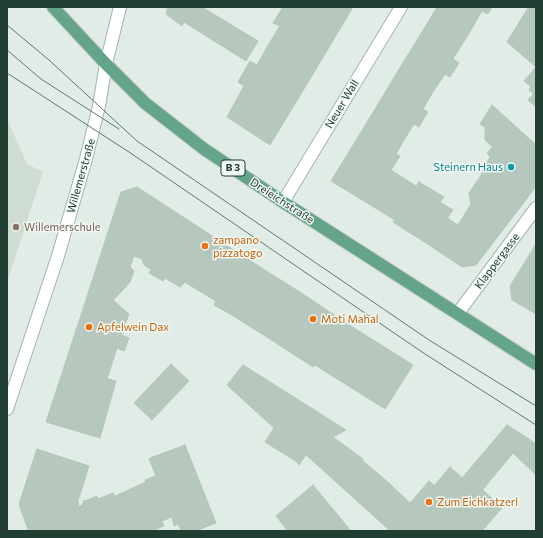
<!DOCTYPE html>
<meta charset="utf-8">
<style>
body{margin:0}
#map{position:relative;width:543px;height:538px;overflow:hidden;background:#e1ece6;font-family:Commissioner,sans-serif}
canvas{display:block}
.frame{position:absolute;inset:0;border:8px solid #203e32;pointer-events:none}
</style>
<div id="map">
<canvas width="543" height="538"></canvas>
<div class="frame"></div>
</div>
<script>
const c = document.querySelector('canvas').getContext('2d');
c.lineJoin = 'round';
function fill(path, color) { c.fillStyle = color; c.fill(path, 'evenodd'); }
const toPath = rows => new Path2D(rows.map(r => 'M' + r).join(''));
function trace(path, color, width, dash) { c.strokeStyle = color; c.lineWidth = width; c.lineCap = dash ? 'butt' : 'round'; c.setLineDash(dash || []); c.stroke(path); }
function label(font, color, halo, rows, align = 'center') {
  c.font = font + ' Commissioner,sans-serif'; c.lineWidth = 3; c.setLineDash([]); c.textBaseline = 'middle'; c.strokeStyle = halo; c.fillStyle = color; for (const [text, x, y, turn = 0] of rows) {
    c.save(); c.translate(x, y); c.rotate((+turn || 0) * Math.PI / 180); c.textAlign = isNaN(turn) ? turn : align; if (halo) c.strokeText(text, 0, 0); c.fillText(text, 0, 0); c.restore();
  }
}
fill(toPath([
 [7,119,27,164,43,172,7,282]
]), '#cfdcd4');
const building = toPath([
 [168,7,192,7,182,26,166,14,168,7],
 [192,7,202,7,258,41,246,61,184,22,192,7],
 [283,7,342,7,350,12,313,74,267,47,280,26,273,23,283,7],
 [342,7,353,7,350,12,342,7],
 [437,7,492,7,488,14,482,11,468,35,433,14,437,7],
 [529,7,536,7,536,15,528,8,529,7],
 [528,8,536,15,536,91,534,94,529,90,531,87,524,81,536,67,507,42,528,8],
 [433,14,468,35,453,59,459,63,450,77,445,74,433,92,398,71,433,14],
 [267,47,313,74,270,145,227,117,244,86,238,82,250,61,257,65,267,47],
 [398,71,433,92,423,109,428,112,419,127,414,124,404,140,369,119,398,71],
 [536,91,536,107,528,100,536,91],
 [492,105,513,124,493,147,485,140,485,127,480,124,492,105],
 [369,119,404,140,396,154,400,156,391,170,416,186,395,220,331,181,369,119],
 [513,124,536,145,536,186,522,205,480,177,490,157,487,153,513,124],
 [480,177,522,205,476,265,462,267,429,245,447,218,458,225,471,204,469,193,480,177],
 [419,182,444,197,440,202,453,210,429,245,393,222,419,182],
 [137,187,177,213,160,240,168,244,152,270,144,265,142,259,134,256,130,267,134,271,130,282,123,290,97,266,121,192,137,187],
 [177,213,220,241,191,286,185,282,180,287,165,278,163,281,149,273,168,244,160,240,177,213],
 [220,241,260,267,232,315,214,305,216,301,191,286,220,241],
 [536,244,536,314,512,300,510,286,536,244],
 [97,266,123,290,113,300,129,314,121,335,129,338,124,351,117,348,107,379,64,367,97,266],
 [260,267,303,294,273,341,232,315,260,267],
 [303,294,343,321,313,367,273,341,303,294],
 [343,321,413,365,385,409,315,365,343,321],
 [171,364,189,381,152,420,134,403,171,364],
 [243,365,294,397,274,428,227,385,243,365],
 [64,367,116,381,100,438,46,422,64,367],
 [294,397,346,430,304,453,306,455,299,465,297,462,265,442,294,397],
 [507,425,526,437,462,515,457,512,460,508,461,509,477,491,462,478,507,425],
 [333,437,363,459,336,482,304,453,333,437],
 [526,437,536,444,536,475,513,453,526,437],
 [185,445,216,523,195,531,181,531,178,524,174,526,172,517,162,521,164,526,151,531,88,531,79,507,82,505,84,500,85,501,97,496,98,499,113,493,115,496,146,482,145,480,156,476,149,459,150,458,185,445],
 [37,449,89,466,78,501,79,507,27,527,19,504,37,449],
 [362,460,390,484,366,509,336,482,362,460],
 [450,467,477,491,461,509,434,486,450,467],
 [429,481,460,508,441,531,390,531,388,529,429,481],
 [390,484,410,503,388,529,366,509,390,484],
 [313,485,351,531,288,531,276,516,313,485],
 [483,490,502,508,482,531,441,531,457,512,462,515,483,490],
 [79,507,88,531,29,531,27,527,79,507]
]);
fill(building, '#b6c7be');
trace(building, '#b3c6bc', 1);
const minor = toPath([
 [283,202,401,7],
 [458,313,536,208],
 [7,409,58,256,86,159,99,106,106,64,120,7]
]);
const major = toPath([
 [53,7,106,64,145,103,204,149,283,202,536,364]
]);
trace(minor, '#a3b4ac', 14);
trace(major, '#c1c9c6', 14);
trace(minor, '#fff', 12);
trace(major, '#63a48b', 12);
trace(toPath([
 [7,25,49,60,137,141,429,340,536,406],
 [7,50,41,79,119,129],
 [7,73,129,152,422,352,536,425]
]), '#5b796d', 1);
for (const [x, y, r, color] of [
 [511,167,4,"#0f9aa8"],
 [16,227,4,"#8d6e63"],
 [205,246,4,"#e8710a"],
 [313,319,4,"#e8710a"],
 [89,327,4,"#e8710a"],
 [429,502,4,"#e8710a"]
]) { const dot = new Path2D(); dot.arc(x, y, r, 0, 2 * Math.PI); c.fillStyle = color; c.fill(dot); trace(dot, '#f1f8f4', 1.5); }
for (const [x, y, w] of [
 [233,168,24]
]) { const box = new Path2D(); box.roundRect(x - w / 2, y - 8, w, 16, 3); c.fillStyle = '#f1f8f4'; c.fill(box); trace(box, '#203e32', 1); }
label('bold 10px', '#203e32', null, [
 ["B 3",233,168]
]);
label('11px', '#203e32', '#f1f8f4', [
 ["Neuer Wall",342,104,-59],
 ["Willemerstraße",81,176,-74],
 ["Dreieichstraße",282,201,33],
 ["Klappergasse",497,261,-53]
]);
label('11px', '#0d838f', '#f1f8f4', [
 ["Steinern Haus",503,167]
], 'right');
label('11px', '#785e54', '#f1f8f4', [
 ["Willemerschule",24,227]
], 'left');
label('11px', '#c56008', '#f1f8f4', [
 ["zampano",213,240],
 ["pizzatogo",213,253],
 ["Moti Mahal",321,319],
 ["Apfelwein Dax",97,327],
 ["Zum Eichkatzerl",437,502]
], 'left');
</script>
